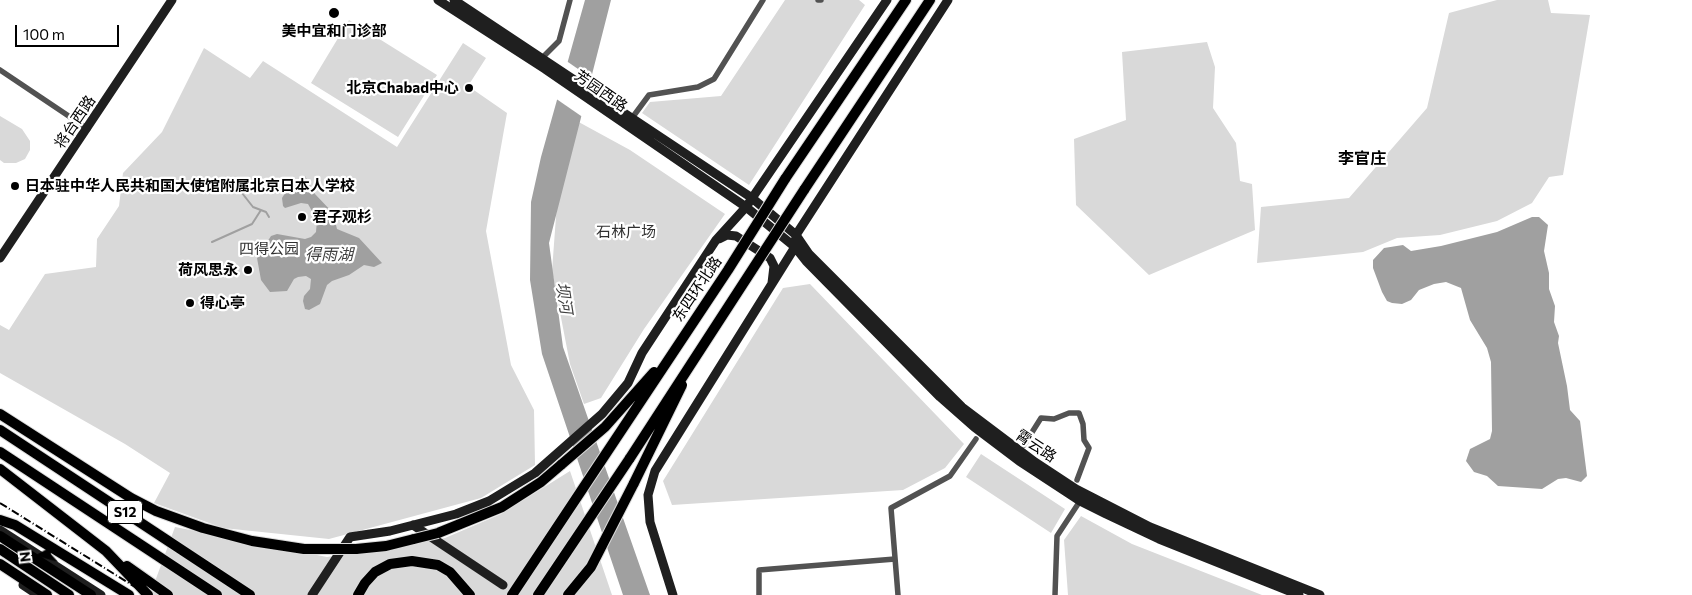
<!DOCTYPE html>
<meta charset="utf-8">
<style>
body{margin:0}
#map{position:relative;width:1692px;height:595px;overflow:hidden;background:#fff;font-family:Commissioner,sans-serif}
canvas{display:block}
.north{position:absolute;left:15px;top:530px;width:50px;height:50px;-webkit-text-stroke:4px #fff;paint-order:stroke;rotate:263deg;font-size:14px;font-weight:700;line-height:20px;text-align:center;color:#000}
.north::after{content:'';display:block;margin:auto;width:18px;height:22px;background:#000;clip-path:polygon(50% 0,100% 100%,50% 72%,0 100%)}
.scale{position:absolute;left:15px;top:25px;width:104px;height:22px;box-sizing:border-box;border:2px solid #000;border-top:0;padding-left:6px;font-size:15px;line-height:18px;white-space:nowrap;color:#000;-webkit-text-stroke:4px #fff;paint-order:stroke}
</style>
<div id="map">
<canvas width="1692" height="595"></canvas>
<div class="north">N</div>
<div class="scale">100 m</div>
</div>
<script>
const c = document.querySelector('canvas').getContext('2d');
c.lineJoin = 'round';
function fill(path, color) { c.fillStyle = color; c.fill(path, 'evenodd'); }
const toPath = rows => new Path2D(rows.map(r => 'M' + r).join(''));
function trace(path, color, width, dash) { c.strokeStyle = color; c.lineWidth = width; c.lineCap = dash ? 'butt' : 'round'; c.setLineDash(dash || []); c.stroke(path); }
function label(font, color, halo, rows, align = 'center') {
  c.font = font + ' Commissioner,"Noto Sans SC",sans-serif'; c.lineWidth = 4.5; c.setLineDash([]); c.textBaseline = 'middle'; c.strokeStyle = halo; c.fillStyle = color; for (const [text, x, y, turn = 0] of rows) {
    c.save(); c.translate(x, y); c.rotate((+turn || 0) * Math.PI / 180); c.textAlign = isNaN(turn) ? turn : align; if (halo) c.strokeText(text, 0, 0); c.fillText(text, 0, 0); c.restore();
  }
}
fill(toPath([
 [785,0,859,0,865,5,749,185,642,113,650,102,721,96],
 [1497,0,1548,0,1551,13,1590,15,1563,175,1549,177,1532,203,1497,221,1440,235,1397,238,1363,252,1257,263,1261,207,1349,198,1427,108,1449,13],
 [349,20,437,75,398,137,311,83],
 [1207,42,1215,67,1213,108,1236,143,1240,181,1252,184,1255,230,1149,275,1076,205,1074,139,1126,120,1122,52],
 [463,43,486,58,468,86,507,113,486,231,511,365,534,410,535,465,481,498,329,539,223,528,154,503,170,473,125,444,0,373,0,325,9,330,45,274,96,267,97,239,119,206,123,173,162,132,204,48,250,78,263,61,397,147],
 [0,116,22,129,30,141,30,150,25,159,16,163,4,163,0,160],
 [575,120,630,150,725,214,644,329,601,398,584,404,570,364,552,271,557,203],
 [810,284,964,444,945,468,903,490,672,505,663,481,783,288],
 [981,454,1065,509,1051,533,966,477],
 [570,471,612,595,150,595,175,527,327,557,445,538,501,514],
 [1081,516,1132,544,1262,595,1068,595,1064,540]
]), '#d9d9d9');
fill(toPath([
 [585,0,611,0,549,243,563,347,650,595,623,595,542,354,530,280,531,202,541,157],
 [305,176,315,194,333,213,337,229,359,238,382,263,374,267,364,265,349,275,332,281,327,285,320,304,309,310,305,309,303,301,304,296,310,289,311,279,306,276,298,277,294,279,287,291,270,292,261,280,257,258,271,236,277,234,305,239,311,237,316,232,317,220,308,204,301,203,285,208,283,206,282,198,292,182],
 [1532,217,1539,217,1548,225,1544,251,1549,273,1549,289,1555,306,1554,322,1559,336,1558,343,1567,386,1570,410,1580,421,1587,476,1581,482,1566,478,1558,479,1542,489,1498,486,1487,476,1474,472,1466,461,1470,449,1490,439,1492,431,1491,362,1487,348,1470,320,1461,288,1446,282,1434,284,1419,290,1411,300,1402,304,1392,303,1387,301,1382,292,1373,268,1373,260,1384,248,1403,245,1411,251,1441,246,1497,232]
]), '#a0a0a0');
fill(toPath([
 [565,60,594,80,584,118,555,98]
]), '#fff');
trace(toPath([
 [217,187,235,189,242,193,253,207,266,212,269,217],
 [212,242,252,224,261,210]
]), '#a0a0a0', 2);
const highway = toPath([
 [785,179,906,0],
 [804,190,930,0],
 [0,414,131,498,156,511,203,528,252,541,304,549,332,549],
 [0,430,250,595],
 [0,452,217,595],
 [0,469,106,551,148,595],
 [0,520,15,525,129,595],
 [438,533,502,507,541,482,562,464],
 [0,536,91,595],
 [0,549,69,595],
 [356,549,386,546,414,539],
 [0,564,47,595],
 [127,566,168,595],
 [358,595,365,583,375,572,390,564,412,561,438,565,450,572,470,595],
 [538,595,630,458],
 [568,595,591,567,634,483]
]);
trace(highway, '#dbdbdb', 12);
trace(toPath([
 [818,0,821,0],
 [543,57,559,41,570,0],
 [0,70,88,129],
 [632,118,649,95,698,87,714,79,763,0],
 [1024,445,1041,418,1054,419,1069,413,1079,413,1083,424,1084,440,1089,448,1077,480],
 [759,595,759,570,895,559],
 [898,595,891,508,950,476,976,439],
 [1055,595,1057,536,1080,501]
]), '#525252', 5.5);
trace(toPath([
 [438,0,545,69,746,207,795,247,806,261,940,397,974,427,1019,461,1080,501,1106,514,1159,539,1299,595],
 [454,0,752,198,796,235,809,254,962,407,1035,462,1076,489,1150,527,1320,595],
 [719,239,727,235,736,236,770,258,774,266,772,283],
 [0,258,172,0],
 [413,525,503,585],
 [0,530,101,595],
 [23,585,38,595],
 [312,595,350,537,390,531,456,514,489,501,535,473,602,414,628,383,642,353,716,240,746,207,887,0],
 [673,595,650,522,648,495,655,471,795,247,796,235,948,0]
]), '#1f1f1f', 9);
trace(highway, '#000', 10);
trace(toPath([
 [0,503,148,595]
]), '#000', 2, [8, 2.5, 1, 2.5]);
const highwayBridge = toPath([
 [630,458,804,190],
 [562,464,605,427,654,372],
 [634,483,682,385],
 [414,539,438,533],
 [332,549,356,549],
 [512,595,728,270,785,179]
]);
trace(highwayBridge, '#dbdbdb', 12, []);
trace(highwayBridge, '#000', 10);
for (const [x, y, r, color] of [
 [334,13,6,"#000"],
 [469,88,5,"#000"],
 [15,186,5,"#000"],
 [302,217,5,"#000"],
 [248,270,5,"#000"],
 [190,303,5,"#000"]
]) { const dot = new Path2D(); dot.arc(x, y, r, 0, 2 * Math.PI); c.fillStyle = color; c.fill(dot); trace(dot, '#fff', 2); }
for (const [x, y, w] of [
 [125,512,35]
]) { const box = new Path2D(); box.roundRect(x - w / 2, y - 11.5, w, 23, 4); c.fillStyle = '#fff'; c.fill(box); trace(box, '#000', 1); }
label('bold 14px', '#000', null, [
 ["S12",125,512]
]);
label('bold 15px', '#000', '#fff', [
 ["美中宜和门诊部",334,31,"center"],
 ["北京Chabad中心",459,88,"right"],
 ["日本驻中华人民共和国大使馆附属北京日本人学校",25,186],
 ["君子观杉",312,217],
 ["荷风思永",238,270,"right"],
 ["得心亭",200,303]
], 'left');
label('15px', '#000', '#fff', [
 ["芳园西路",601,91,35],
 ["将台西路",75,122,-56],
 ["东四环北路",697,289,-56],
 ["霄云路",1036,446,34]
]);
label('15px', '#303030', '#fff', [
 ["石林广场",626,232],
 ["四得公园",269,249]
]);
label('bold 16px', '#000', '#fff', [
 ["李官庄",1362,159]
]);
label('italic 16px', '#414141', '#fff', [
 ["得雨湖",329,255],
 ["坝河",564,298,81]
]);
</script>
